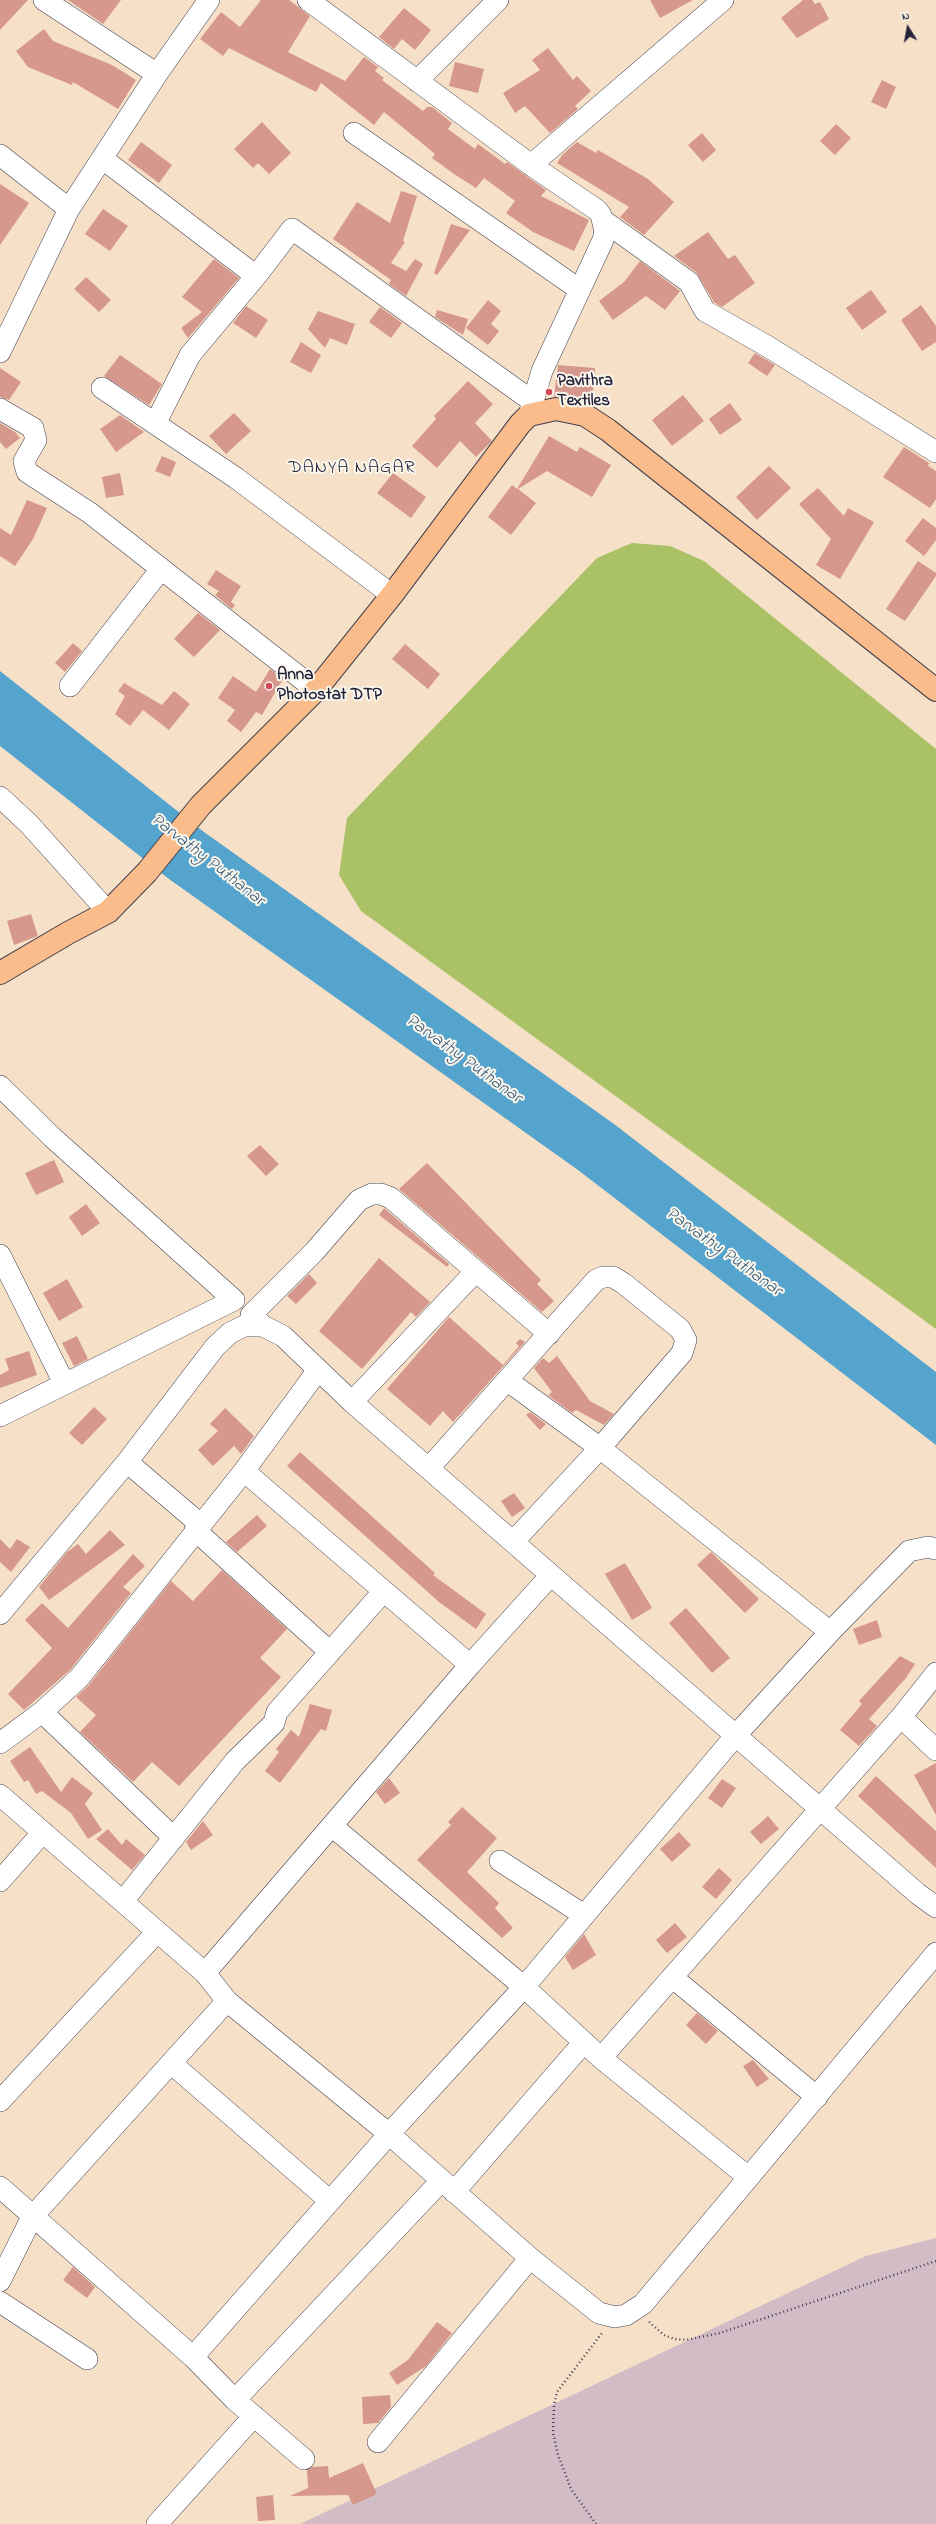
<!DOCTYPE html>
<style>
body{margin:0}
#map{position:relative;width:936px;height:2524px;overflow:hidden;background:#f6e1c8;font-family:"Indie Flower",sans-serif}
canvas{display:block}
.north{position:absolute;left:888px;top:8px;width:40px;height:40px;-webkit-text-stroke:3px #fbf7ec;paint-order:stroke;rotate:349deg;font-size:11px;font-weight:700;line-height:16px;text-align:center;color:#22223b}
.north::after{content:'';display:block;margin:auto;width:14px;height:18px;background:#22223b;clip-path:polygon(50% 0,100% 100%,50% 72%,0 100%)}
</style>
<div id="map">
<canvas width="936" height="2524"></canvas>
<div class="north">N</div>
</div>
<script>
const c = document.querySelector('canvas').getContext('2d');
c.lineJoin = 'round';
function fill(path, color) { c.fillStyle = color; c.fill(path, 'evenodd'); }
const toPath = rows => new Path2D(rows.map(r => 'M' + r).join(''));
function trace(path, color, width, dash) { c.strokeStyle = color; c.lineWidth = width; c.lineCap = dash ? 'butt' : 'round'; c.setLineDash(dash || []); c.stroke(path); }
function label(font, color, halo, rows, align = 'center') {
  c.font = font + ' "Indie Flower",sans-serif'; c.lineWidth = 4; c.setLineDash([]); c.textBaseline = 'middle'; c.strokeStyle = halo; c.fillStyle = color; for (const [text, x, y, turn = 0] of rows) {
    c.save(); c.translate(x, y); c.rotate((+turn || 0) * Math.PI / 180); c.textAlign = isNaN(turn) ? turn : align; if (halo) c.strokeText(text, 0, 0); c.fillText(text, 0, 0); c.restore();
  }
}
fill(toPath([
 [936,2238,936,2524,300,2524,866,2256]
]), '#d2bdc7');
fill(toPath([
 [632,543,670,546,704,561,936,749,936,1329,361,911,339,875,347,818,597,558]
]), '#aac166');
fill(toPath([
 [0,671,204,832,614,1124,936,1372,936,1445,578,1170,169,879,0,746]
]), '#55a4ce');
fill(toPath([
 [0,0,28,0,0,30],
 [68,0,121,0,103,24],
 [261,0,289,0,310,16,288,52,345,81,364,57,378,67,375,71,384,78,382,80,423,111,427,107,432,107,452,123,448,129,475,149,478,144,505,164,507,162,546,190,541,196,589,220,574,251,533,232,506,213,515,201,484,178,476,188,454,174,432,158,435,154,384,112,374,125,321,83,316,92,229,48,223,56,200,39,221,12,240,27],
 [650,0,693,0,660,18],
 [803,0,812,0,815,4,820,2,829,19,797,38,781,18],
 [404,8,431,30,415,50,402,39,394,49,379,37],
 [44,29,53,41,112,65,136,80,118,109,73,82,72,85,28,67,16,51],
 [548,48,573,80,577,76,591,91,575,106,578,109,550,133,525,106,515,113,503,93,540,70,532,60],
 [455,62,484,69,478,93,449,86],
 [882,80,896,87,886,109,871,102],
 [262,122,291,153,269,174,258,163,253,168,234,149],
 [836,124,851,138,835,155,820,141],
 [702,133,716,150,703,162,688,145],
 [141,142,172,165,159,183,128,160],
 [577,142,596,153,598,150,648,179,674,202,644,235,620,217,629,207,557,163,562,155],
 [0,184,29,203,0,245],
 [401,191,417,196,403,241,405,242,391,263,406,271,415,259,423,264,406,296,389,284,391,280,333,239,357,202,390,223],
 [103,209,128,226,110,251,85,234],
 [451,224,470,230,437,275,434,273],
 [708,232,728,259,735,255,755,283,722,307,714,302,696,272,674,256],
 [214,259,239,278,188,338,181,328,202,312,182,297],
 [640,261,680,291,665,310,646,296,613,320,599,301,624,282],
 [86,277,111,300,99,312,74,289],
 [871,290,887,312,862,330,846,308],
 [488,300,501,311,491,324,499,331,488,345,466,328],
 [921,305,936,326,936,342,922,351,901,320],
 [246,306,268,320,256,338,233,323],
 [380,307,402,323,391,338,369,322],
 [437,310,468,319,463,335,435,317],
 [318,311,355,324,347,345,330,338,325,348,308,329],
 [301,342,321,355,311,373,290,362],
 [755,353,775,365,767,376,748,363],
 [120,355,162,384,149,405,104,376],
 [558,365,595,368,592,403,554,397],
 [0,368,21,382,9,400,0,397],
 [468,381,493,404,475,423,492,441,476,457,460,441,437,468,412,446,436,419,434,416],
 [683,395,704,421,672,446,652,420],
 [730,403,742,420,720,435,709,419],
 [234,413,251,431,226,454,209,436],
 [120,415,144,432,116,452,100,429],
 [0,423,15,432,20,438,6,449,0,442],
 [549,436,577,452,580,447,611,465,592,497,547,471,518,489,536,503,511,535,488,517,512,485,517,489],
 [904,447,929,463,928,466,936,471,936,499,930,508,883,477],
 [162,456,176,462,170,477,155,471],
 [769,466,791,488,757,520,736,497],
 [120,473,124,495,106,498,102,477],
 [393,473,426,497,411,518,377,493],
 [818,488,844,516,848,508,874,522,840,579,816,565,831,539,799,504],
 [27,500,47,508,33,539,15,566,0,556,0,528,11,535],
 [923,518,936,528,936,540,924,556,905,541],
 [918,561,936,573,936,576,905,621,886,609],
 [216,570,241,586,231,602,235,605,232,609,215,595,219,591,207,584],
 [198,613,220,630,194,657,174,639],
 [73,643,82,651,65,672,55,663],
 [405,644,440,674,428,689,392,659],
 [270,669,283,679,262,715,256,712,241,732,227,721,235,710,218,698,233,676,256,692],
 [124,683,162,705,174,691,190,704,169,730,143,710,130,726,115,714,125,696,118,691],
 [31,914,38,936,14,945,7,921],
 [260,1145,279,1164,266,1176,247,1156],
 [54,1160,64,1182,36,1195,25,1173],
 [427,1163,541,1280,537,1284,554,1301,542,1312,399,1189],
 [86,1204,100,1223,82,1236,69,1217],
 [384,1208,449,1264,447,1267,379,1215],
 [379,1258,430,1302,416,1317,411,1312,362,1369,319,1331],
 [309,1274,317,1283,296,1304,287,1296],
 [67,1279,83,1307,59,1321,43,1293],
 [449,1317,503,1365,519,1346,516,1343,520,1339,525,1342,453,1422,443,1411,430,1426,387,1389],
 [77,1336,88,1359,74,1366,62,1343],
 [29,1351,37,1375,0,1388,0,1375,9,1370,5,1359],
 [557,1356,590,1401,614,1414,604,1425,576,1410,572,1413,548,1395,552,1392,534,1368,543,1358,549,1363],
 [94,1407,107,1419,82,1445,69,1433],
 [225,1408,254,1436,241,1454,234,1446,213,1466,198,1450,218,1431,210,1424],
 [530,1412,546,1424,540,1430,526,1415],
 [300,1452,435,1573,433,1575,486,1614,476,1629,439,1602,287,1466],
 [514,1493,525,1508,512,1517,501,1501],
 [257,1515,267,1526,237,1552,226,1542],
 [110,1530,125,1545,49,1600,39,1587,67,1552,78,1544,86,1554],
 [0,1539,10,1549,17,1539,30,1547,11,1572,0,1562],
 [711,1552,759,1599,745,1613,697,1565],
 [133,1554,145,1566,123,1587,131,1593,70,1670,24,1710,8,1694,52,1648,25,1620,42,1603,68,1628],
 [625,1563,652,1608,632,1620,605,1574],
 [222,1570,287,1629,260,1658,281,1677,179,1786,152,1762,133,1782,80,1732,96,1715,76,1697,88,1686,171,1581,193,1601],
 [686,1608,730,1658,712,1673,669,1623],
 [877,1620,882,1637,859,1645,853,1629],
 [900,1656,915,1664,906,1678,869,1719,877,1726,859,1746,840,1730,862,1704,859,1701],
 [310,1704,332,1710,326,1731,321,1729,280,1783,265,1771,279,1752,276,1749,291,1730,299,1737],
 [30,1747,61,1792,72,1777,93,1793,85,1804,102,1830,88,1839,71,1813,42,1791,36,1794,28,1780,24,1782,10,1761],
 [936,1763,936,1815,914,1775],
 [876,1776,936,1831,936,1868,858,1796],
 [389,1778,400,1793,385,1804,376,1792],
 [722,1779,736,1788,722,1808,708,1798],
 [462,1807,497,1838,467,1872,499,1903,495,1908,513,1928,502,1938,417,1860,451,1825,448,1822],
 [768,1816,779,1829,761,1844,750,1832],
 [203,1821,213,1835,191,1850,186,1842],
 [108,1829,122,1845,126,1839,145,1855,132,1870,96,1839],
 [679,1832,691,1845,672,1862,660,1849],
 [719,1868,732,1880,716,1899,702,1887],
 [675,1923,687,1937,667,1953,656,1940],
 [584,1934,596,1955,573,1970,565,1957],
 [697,2013,718,2031,706,2044,686,2025],
 [753,2060,769,2079,757,2087,743,2066],
 [73,2267,95,2287,87,2298,63,2280],
 [437,2322,452,2333,426,2366,397,2385,389,2373,408,2360],
 [390,2395,391,2407,378,2423,363,2424,362,2397],
 [363,2463,377,2494,353,2505,348,2495,290,2496,308,2488,307,2470,313,2467,328,2466,329,2478],
 [273,2495,275,2520,258,2521,256,2497]
]), '#d6978c');
const minor = toPath([
 [44,0,157,74],
 [308,0,531,165,597,210,601,215,605,231,603,240,542,371,529,415],
 [417,81,498,0],
 [354,133,580,290],
 [0,155,69,209],
 [103,159,256,276],
 [531,165,723,0],
 [604,221,689,282,705,311,767,346,936,452],
 [0,352,69,209,157,74,209,0],
 [102,388,236,478,392,595],
 [0,409,33,428,36,440,24,461,27,472,90,513,316,690],
 [156,422,190,355,256,276,292,229,532,401],
 [70,686,161,569],
 [0,797,29,824,108,912],
 [0,1086,52,1137,234,1300,0,1416],
 [0,1255,64,1383],
 [263,1326,251,1315,314,1252,359,1200,372,1194,381,1194,391,1198,549,1334],
 [508,1381,600,1448,830,1632],
 [352,1402,476,1271],
 [127,1462,200,1524],
 [429,1468,596,1280,603,1277,613,1277,623,1283,680,1329,686,1340,682,1353,600,1448,513,1542],
 [244,1471,470,1665],
 [195,1530,330,1652],
 [0,1614,127,1462,215,1347,230,1333,244,1326,263,1326,283,1336,352,1402,918,1894,936,1907],
 [42,1712,174,1838],
 [901,1717,936,1750],
 [0,1743,42,1712,79,1678,244,1471,318,1370],
 [0,1795,205,1973,227,2001,389,2134,530,2258,599,2313,615,2317,626,2315,643,2304,936,1953],
 [332,1826,524,1987,601,2058,748,2177],
 [500,1861,584,1915],
 [0,1881,43,1832],
 [123,1901,235,1761,274,1723,277,1712,383,1592],
 [205,1973,470,1665,551,1575],
 [672,1977,817,2097],
 [601,2058,901,1717,936,1673],
 [171,2063,330,2201],
 [0,2101,156,1933],
 [0,2187,193,2357,235,2400,304,2459],
 [454,2192,584,2042],
 [0,2281,32,2217,227,2001],
 [0,2302,87,2359],
 [193,2357,389,2134,524,1987,736,1735,830,1632,909,1551,928,1547,936,1549],
 [235,2400,441,2181],
 [378,2442,530,2258],
 [157,2524,254,2416]
]);
const major = toPath([
 [0,973,68,933,108,912,147,872,201,805,316,690,392,595,520,424,529,415,556,409,585,415,608,430,936,690]
]);
trace(minor, '#423f50', 22);
trace(major, '#423f50', 24);
trace(toPath([
 [649,2322,664,2335,674,2339,686,2340,720,2333,936,2261],
 [596,2524,571,2489,558,2455,553,2433,554,2405,557,2392,602,2333]
]), '#423f50', 2.5, [1, 3]);
trace(minor, '#fff', 21);
trace(major, '#f9bc8a', 22);
for (const [x, y, r, color] of [
 [549,392,4,"#d1495b"],
 [269,686,4,"#d1495b"]
]) { const dot = new Path2D(); dot.arc(x, y, r, 0, 2 * Math.PI); c.fillStyle = color; c.fill(dot); trace(dot, '#fbf7ec', 1.5); }
label('bold 17px', '#22223b', '#fbf7ec', [
 ["Pavithra",557,382],
 ["Textiles",557,402],
 ["Anna",277,676],
 ["Photostat DTP",277,696]
], 'left');
c.letterSpacing = '1px';
label('18px', '#22223b', '#fbf7ec', [
 ["DANYA NAGAR",352,469]
]);
c.letterSpacing = '0px';
label('italic 18px', '#395c7d', '#fbf7ec', [
 ["Parvathy Puthanar",207,861,38],
 ["Parvathy Puthanar",463,1060,36],
 ["Parvathy Puthanar",723,1253,36]
]);
</script>
